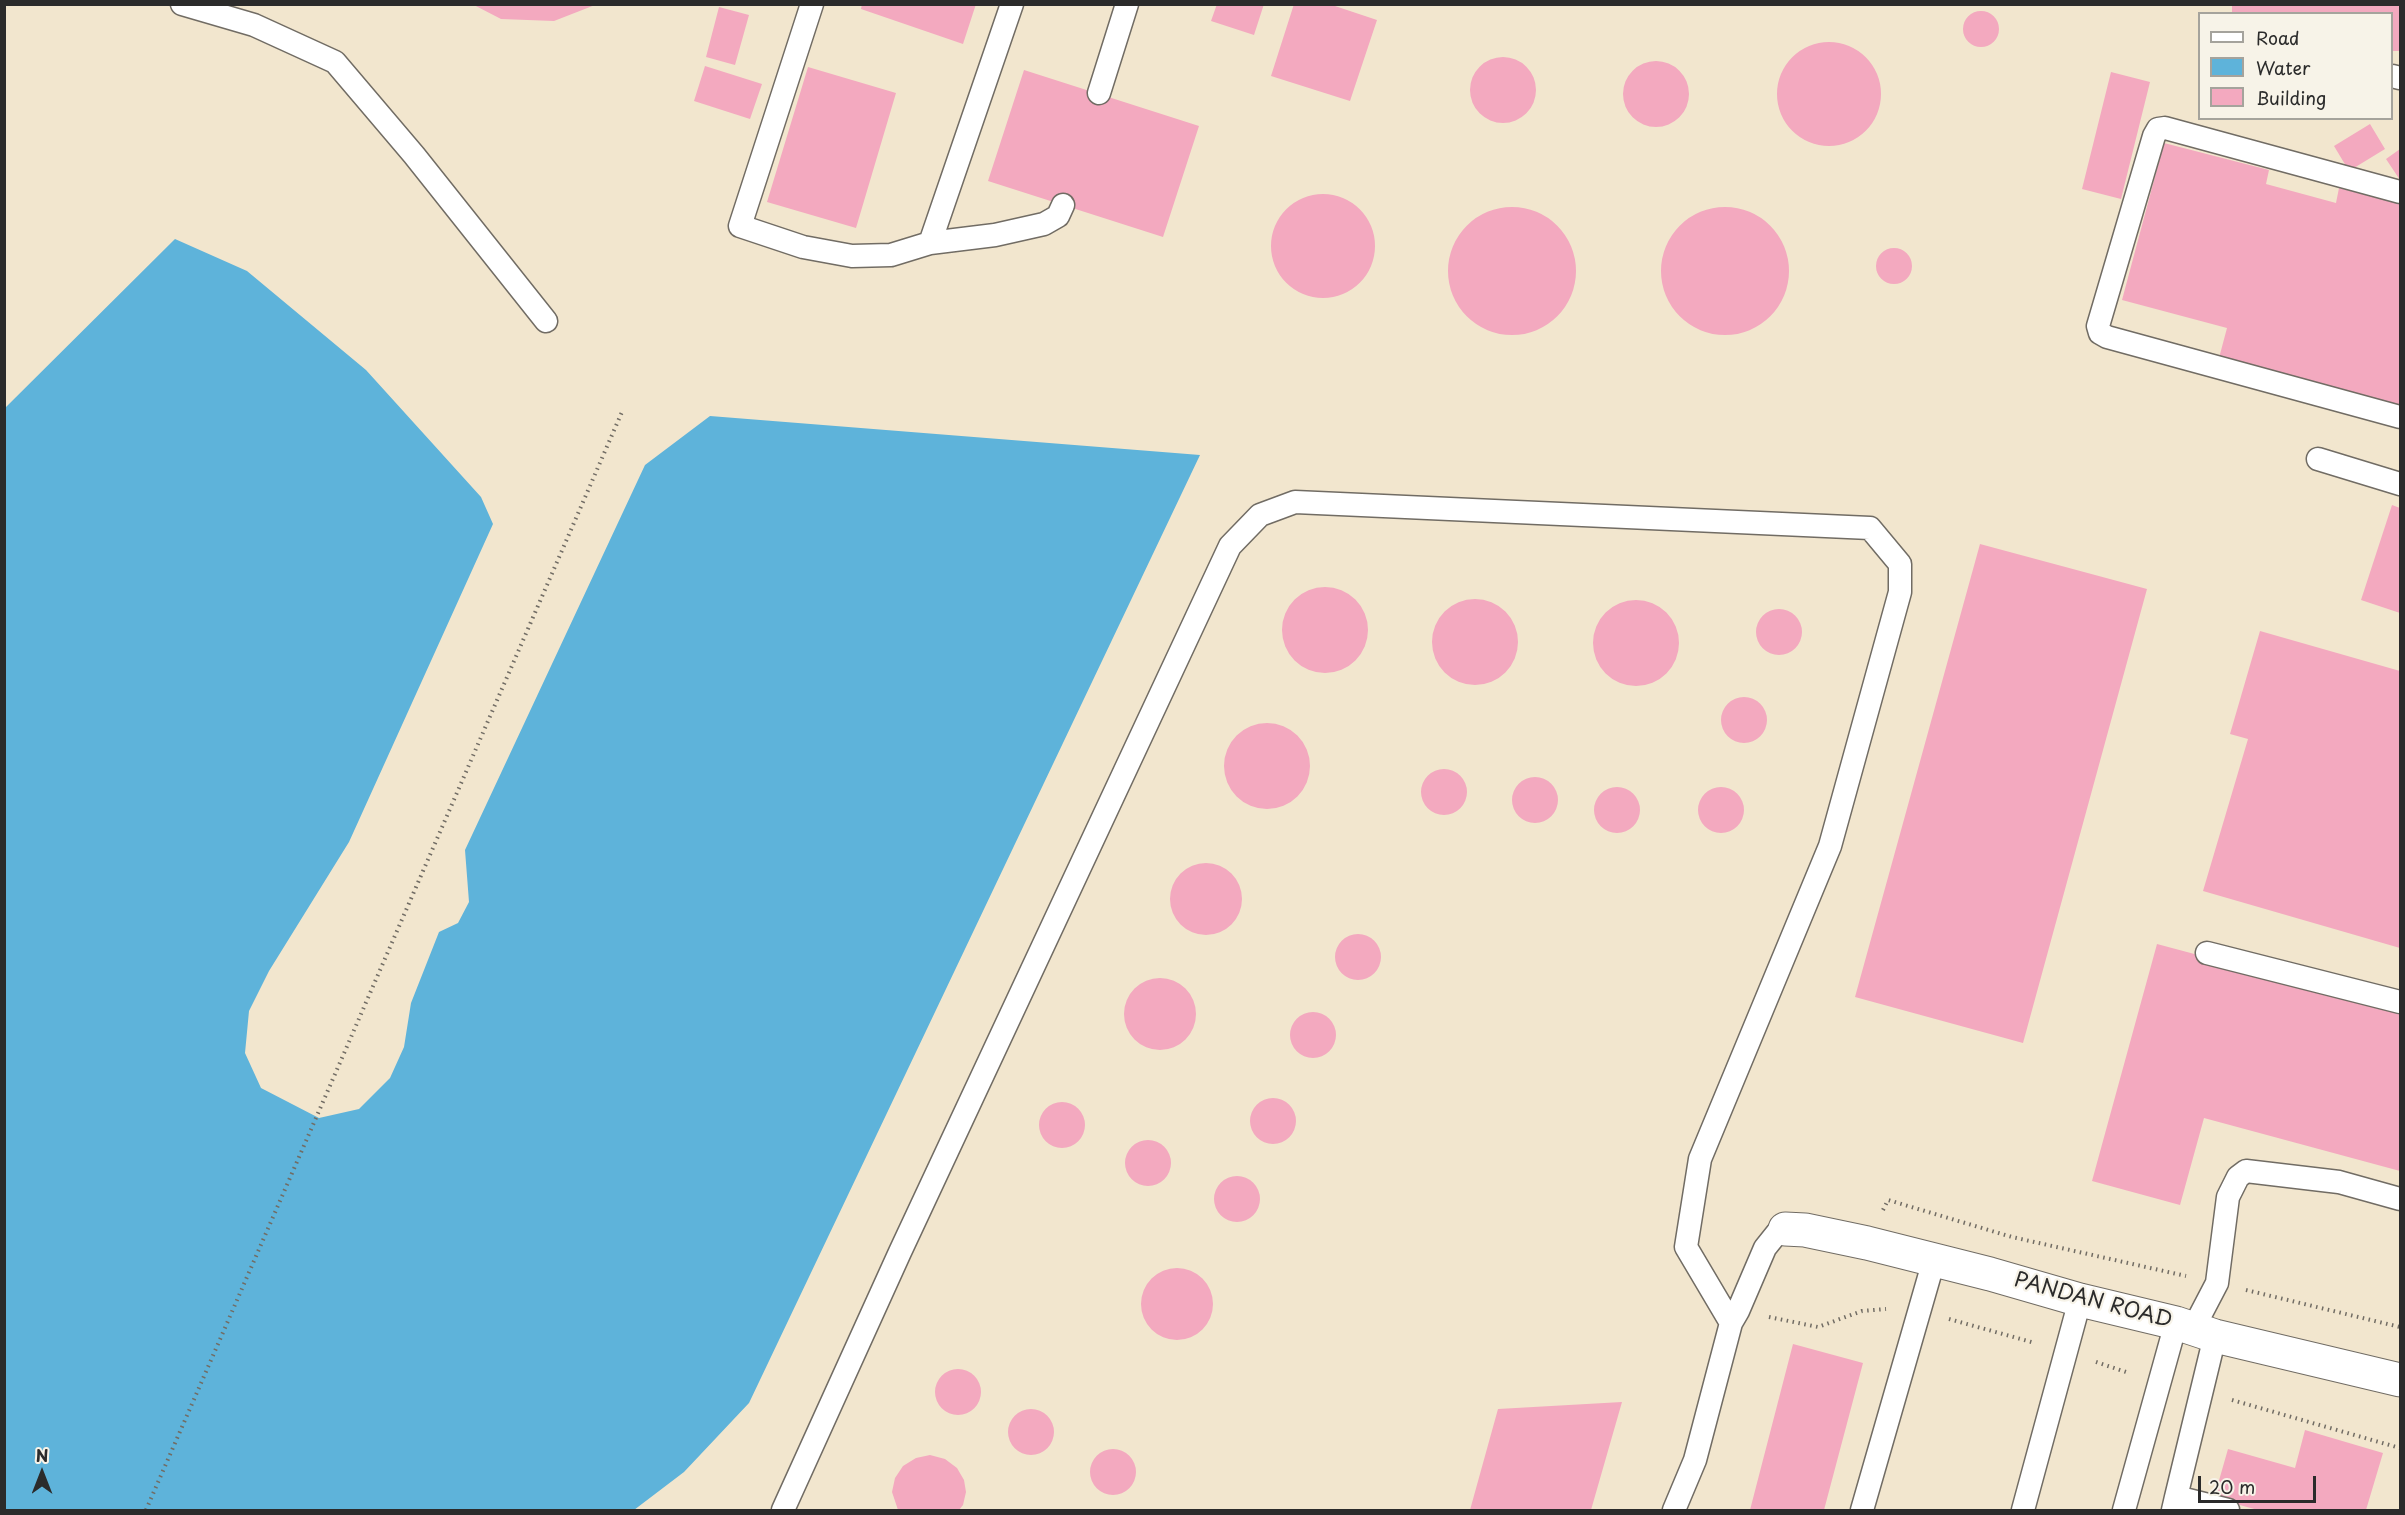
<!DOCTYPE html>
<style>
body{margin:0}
#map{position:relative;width:2405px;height:1515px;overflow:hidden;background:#f2e6ce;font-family:"Playpen Sans",sans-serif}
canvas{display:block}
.frame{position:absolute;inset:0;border:6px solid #2b2b2b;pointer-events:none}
.legend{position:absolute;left:2198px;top:12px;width:195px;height:108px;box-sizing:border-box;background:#f7f3e8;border:2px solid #a5a39c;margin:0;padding:8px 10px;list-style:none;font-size:18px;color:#2b2b2b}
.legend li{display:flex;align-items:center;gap:12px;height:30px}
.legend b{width:30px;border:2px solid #a5a39c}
.north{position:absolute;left:12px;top:1443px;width:60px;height:60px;-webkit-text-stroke:4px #f7f3e8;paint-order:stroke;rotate:0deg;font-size:16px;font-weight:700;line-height:24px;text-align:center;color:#2b2b2b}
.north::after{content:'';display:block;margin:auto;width:21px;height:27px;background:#2b2b2b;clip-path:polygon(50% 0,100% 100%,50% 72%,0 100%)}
.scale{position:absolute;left:2198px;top:1476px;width:118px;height:27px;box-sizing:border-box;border:3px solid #2b2b2b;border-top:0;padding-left:8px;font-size:18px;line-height:21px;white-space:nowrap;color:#2b2b2b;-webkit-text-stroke:4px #f7f3e8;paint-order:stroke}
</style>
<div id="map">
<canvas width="2405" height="1515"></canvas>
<div class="frame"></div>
<ul class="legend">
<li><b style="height:8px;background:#fff"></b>Road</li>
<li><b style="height:16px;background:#5eb3da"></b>Water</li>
<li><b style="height:16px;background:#f3a9bf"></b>Building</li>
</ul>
<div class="north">N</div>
<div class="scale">20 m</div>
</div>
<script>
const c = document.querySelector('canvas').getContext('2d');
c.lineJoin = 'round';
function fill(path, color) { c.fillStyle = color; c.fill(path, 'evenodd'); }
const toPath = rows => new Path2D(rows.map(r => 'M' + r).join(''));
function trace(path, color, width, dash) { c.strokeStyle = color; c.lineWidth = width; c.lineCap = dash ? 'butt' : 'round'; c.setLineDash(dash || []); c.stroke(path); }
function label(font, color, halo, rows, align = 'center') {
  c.font = font + ' "Playpen Sans",sans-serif'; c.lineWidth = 4.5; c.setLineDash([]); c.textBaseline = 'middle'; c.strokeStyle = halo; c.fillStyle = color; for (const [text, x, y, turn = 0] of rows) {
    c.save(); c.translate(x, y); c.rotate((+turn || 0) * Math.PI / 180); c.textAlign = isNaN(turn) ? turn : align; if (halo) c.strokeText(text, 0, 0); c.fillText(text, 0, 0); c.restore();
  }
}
fill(toPath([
 [175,239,247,271,366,370,481,497,493,524,349,842,269,971,249,1011,245,1053,261,1088,319,1118,359,1109,390,1078,404,1047,411,1003,439,932,458,923,469,902,465,850,645,465,710,416,1200,455,749,1403,684,1472,634,1510,5,1510,5,408]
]), '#5eb3da');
fill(toPath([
 [472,4,595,4,595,5,554,21,501,19],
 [862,4,976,4,963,44,861,9],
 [1217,4,1264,4,1254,35,1211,21],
 [1294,4,1329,4,1377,20,1350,101,1271,76],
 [2232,4,2400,4,2400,51,2392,51,2392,14,2232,14],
 [719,7,749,15,735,65,706,57],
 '1963 29a18 18 0 1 1 36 0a18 18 0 1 1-36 0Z',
 '1777 94a52 52 0 1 1 104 0a52 52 0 1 1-104 0Z',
 '1470 90a33 33 0 1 1 66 0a33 33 0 1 1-66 0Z',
 '1623 94a33 33 0 1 1 66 0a33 33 0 1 1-66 0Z',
 [705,66,762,84,750,119,694,101],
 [808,67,896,93,856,228,767,202],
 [1024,70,1199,126,1163,237,988,181],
 [2111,72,2150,82,2121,199,2082,189],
 [2370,124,2385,149,2349,171,2334,146],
 [2164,143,2269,170,2266,184,2336,203,2339,188,2400,204,2400,405,2219,358,2227,328,2122,300],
 [2400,149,2400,180,2386,159],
 '1271 246a52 52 0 1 1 104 0a52 52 0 1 1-104 0Z',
 '1448 271a64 64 0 1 1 128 0a64 64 0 1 1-128 0Z',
 '1661 271a64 64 0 1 1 128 0a64 64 0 1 1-128 0Z',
 '1876 266a18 18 0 1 1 36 0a18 18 0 1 1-36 0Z',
 [2392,505,2400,508,2400,613,2361,600],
 [1980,544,2147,589,2023,1043,1855,997],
 '1282 630a43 43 0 1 1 86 0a43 43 0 1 1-86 0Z',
 '1432 642a43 43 0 1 1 86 0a43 43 0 1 1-86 0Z',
 '1593 643a43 43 0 1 1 86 0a43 43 0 1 1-86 0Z',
 '1756 632a23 23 0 1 1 46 0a23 23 0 1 1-46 0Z',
 [2260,631,2400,671,2400,948,2203,891,2248,739,2230,734],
 '1721 720a23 23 0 1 1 46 0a23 23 0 1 1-46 0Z',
 '1224 766a43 43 0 1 1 86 0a43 43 0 1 1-86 0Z',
 '1421 792a23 23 0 1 1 46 0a23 23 0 1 1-46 0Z',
 '1512 800a23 23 0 1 1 46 0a23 23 0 1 1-46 0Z',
 '1594 810a23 23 0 1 1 46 0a23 23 0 1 1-46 0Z',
 '1698 810a23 23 0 1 1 46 0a23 23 0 1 1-46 0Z',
 '1170 899a36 36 0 1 1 72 0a36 36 0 1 1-72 0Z',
 '1335 957a23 23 0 1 1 46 0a23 23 0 1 1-46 0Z',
 [2157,944,2400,1009,2400,1171,2204,1118,2180,1205,2092,1181],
 '1124 1014a36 36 0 1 1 72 0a36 36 0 1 1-72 0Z',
 '1290 1035a23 23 0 1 1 46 0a23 23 0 1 1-46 0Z',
 '1250 1121a23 23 0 1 1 46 0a23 23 0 1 1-46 0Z',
 '1039 1125a23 23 0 1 1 46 0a23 23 0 1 1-46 0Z',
 '1125 1163a23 23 0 1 1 46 0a23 23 0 1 1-46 0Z',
 '1214 1199a23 23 0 1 1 46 0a23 23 0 1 1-46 0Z',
 '1141 1304a36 36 0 1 1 72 0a36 36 0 1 1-72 0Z',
 [1793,1344,1863,1363,1824,1510,1750,1510],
 '935 1392a23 23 0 1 1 46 0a23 23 0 1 1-46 0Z',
 [1622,1402,1591,1510,1470,1510,1498,1409],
 '1008 1432a23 23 0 1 1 46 0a23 23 0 1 1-46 0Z',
 [2305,1430,2383,1453,2366,1510,2258,1510,2214,1498,2228,1449,2295,1468],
 '1090 1472a23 23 0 1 1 46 0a23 23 0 1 1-46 0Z',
 [930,1455,945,1459,957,1468,964,1480,966,1492,963,1505,959,1510,898,1510,892,1492,895,1478,903,1466,916,1458]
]), '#f3a9bf');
const lane = toPath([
 [182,4,254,25,335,62,414,155,546,321],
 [812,4,740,226,803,247,852,256,891,255,930,243,1012,4],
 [2392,76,2400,78],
 [1099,93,1127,4],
 [2400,192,2165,128,2158,129,2154,136,2098,326,2100,333,2107,337,2400,417],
 [930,243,995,235,1044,224,1058,216,1063,205],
 [2318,459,2400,484],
 [2207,953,2400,1002],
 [2193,1329,2217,1283,2228,1197,2238,1177,2246,1171,2339,1182,2400,1199],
 [2176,1497,2215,1336],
 [783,1510,900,1252,1230,546,1260,515,1295,502,1870,528,1900,564,1900,592,1830,846,1700,1159,1686,1247,1731,1323],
 [1674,1510,1695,1460,1731,1323,1738,1311,1765,1248,1777,1233,1785,1229],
 [1862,1510,1934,1260],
 [2023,1510,2080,1300],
 [2124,1510,2176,1323],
 [2173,1510,2176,1497,2228,1510]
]);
const street = toPath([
 [1785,1229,1805,1230,1867,1243,1990,1274,2080,1300,2176,1323,2215,1336,2400,1380]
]);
trace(lane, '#716c64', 25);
trace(street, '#716c64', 35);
trace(toPath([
 [1883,1210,1888,1200,2012,1237,2186,1276],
 [2246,1290,2400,1327],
 [1769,1317,1818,1327,1862,1311,1886,1309],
 [1949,1319,2035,1343],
 [2096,1362,2129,1373],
 [2232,1400,2400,1448],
 [146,1510,622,412]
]), '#716c64', 4, [1.5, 4.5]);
trace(lane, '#fff', 22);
trace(street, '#fff', 33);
label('21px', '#2b2b2b', '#f7f3e8', [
 ["PANDAN ROAD",2093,1301,15]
]);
</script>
